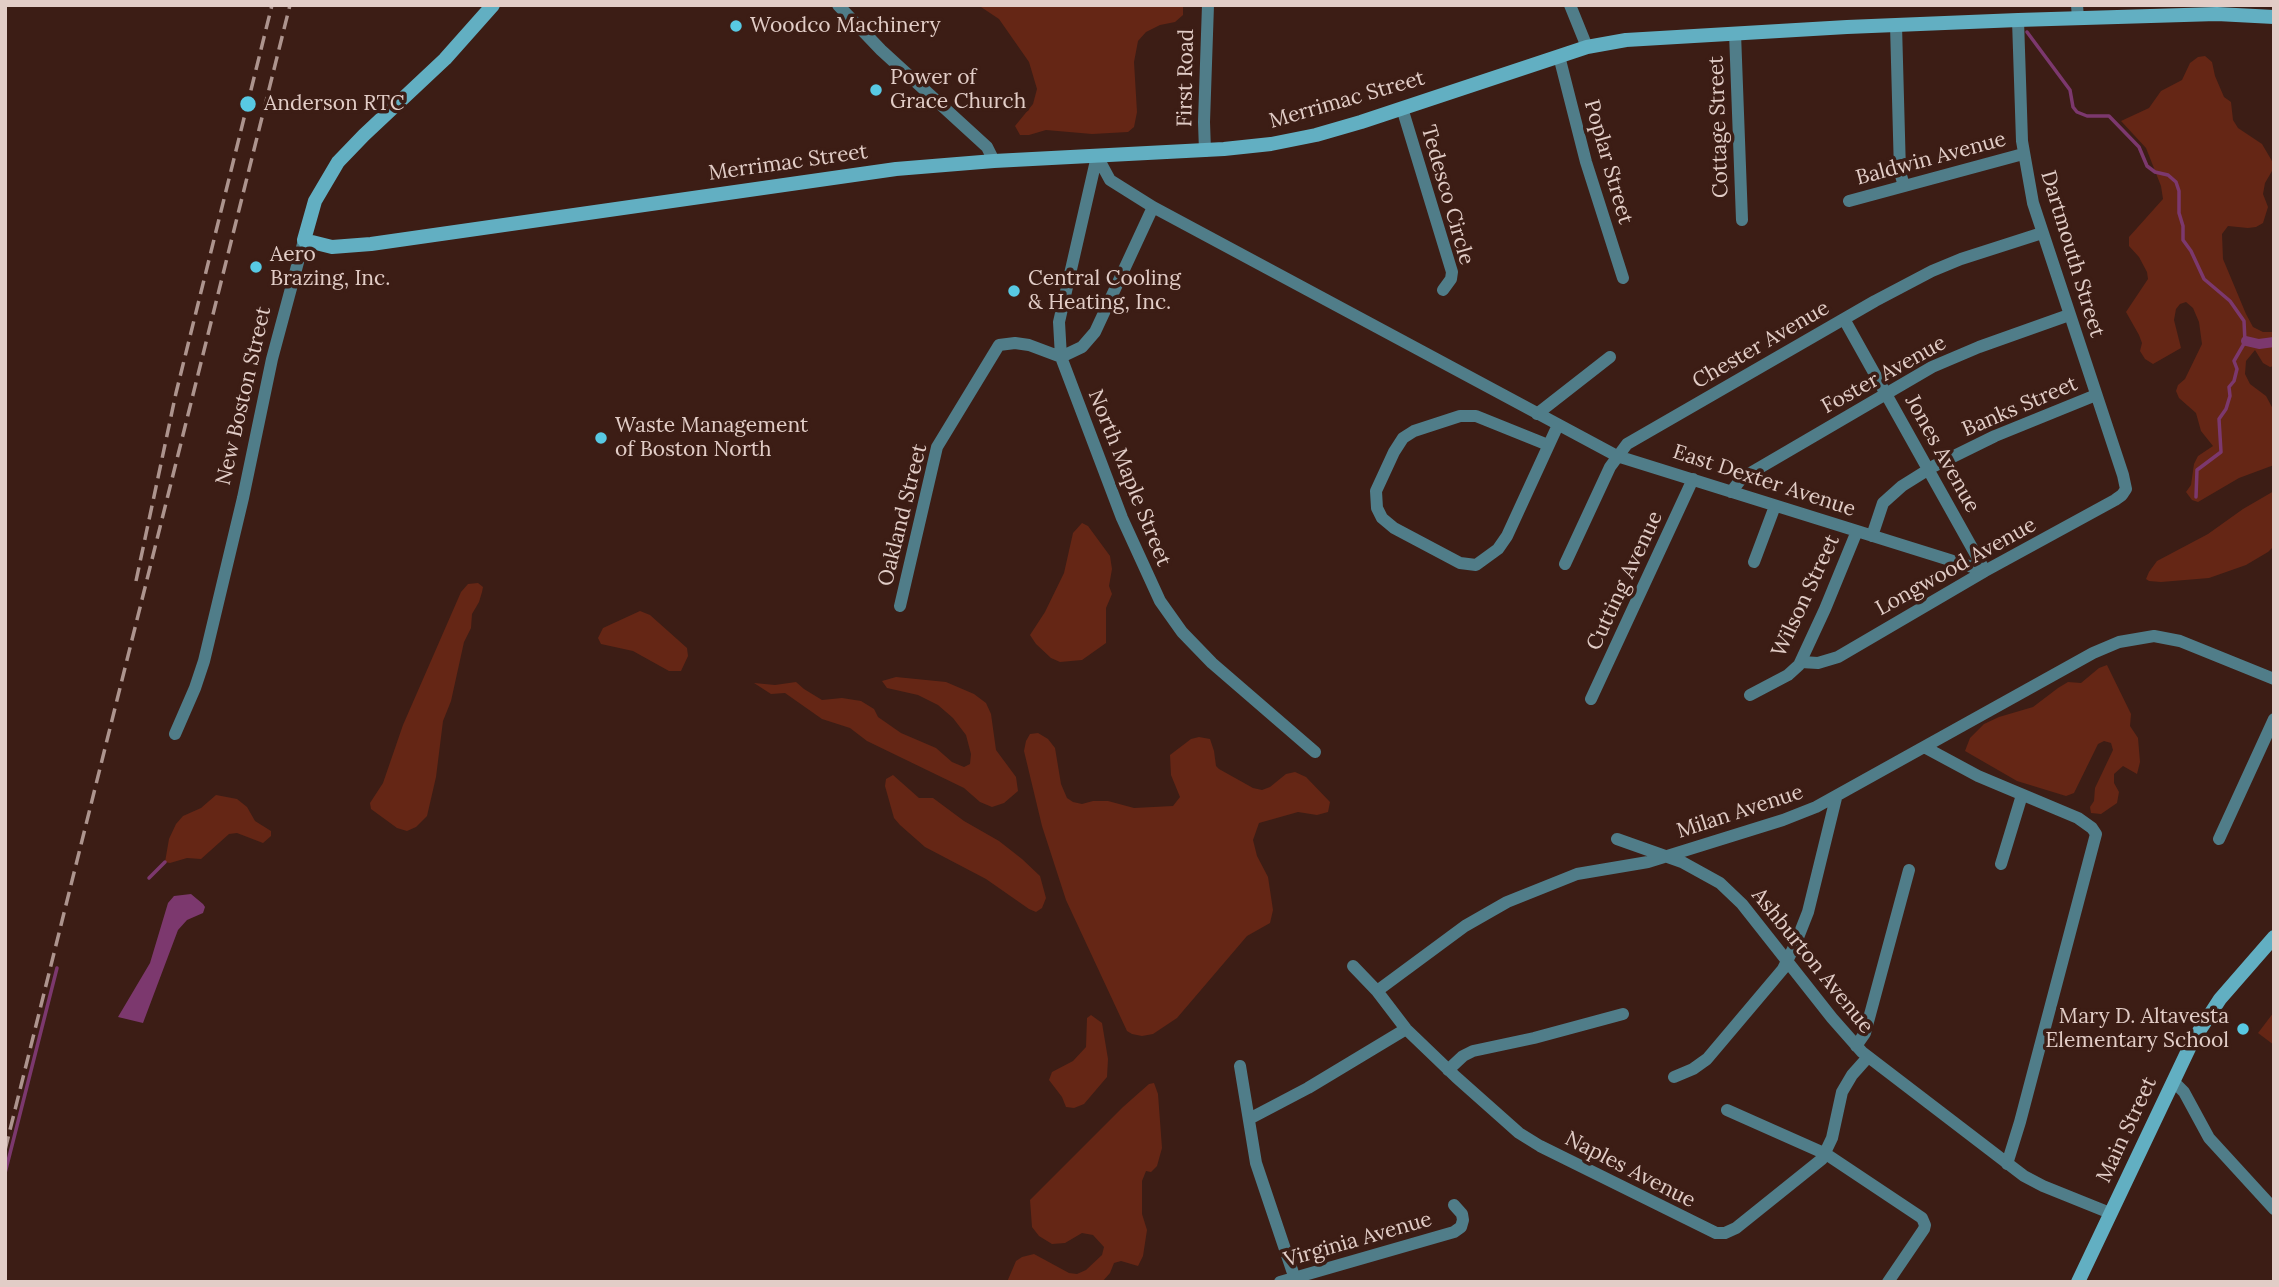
<!DOCTYPE html>
<style>
body{margin:0}
#map{position:relative;width:2279px;height:1287px;overflow:hidden;background:#3c1d15;font-family:Lora,serif}
canvas{display:block}
.frame{position:absolute;inset:0;border:7px solid #e2cdc7;pointer-events:none}
</style>
<div id="map">
<canvas width="2279" height="1287"></canvas>
<div class="frame"></div>
</div>
<script>
const c = document.querySelector('canvas').getContext('2d');
c.lineJoin = 'round';
function fill(path, color) { c.fillStyle = color; c.fill(path, 'evenodd'); }
const toPath = rows => new Path2D(rows.map(r => 'M' + r).join(''));
function trace(path, color, width, dash) { c.strokeStyle = color; c.lineWidth = width; c.lineCap = dash ? 'butt' : 'round'; c.setLineDash(dash || []); c.stroke(path); }
function label(font, color, halo, rows, align = 'center') {
  c.font = font + ' Lora,serif'; c.lineWidth = 7; c.setLineDash([]); c.textBaseline = 'middle'; c.strokeStyle = halo; c.fillStyle = color; for (const [text, x, y, turn = 0] of rows) {
    c.save(); c.translate(x, y); c.rotate((+turn || 0) * Math.PI / 180); c.textAlign = isNaN(turn) ? turn : align; if (halo) c.strokeText(text, 0, 0); c.fillText(text, 0, 0); c.restore();
  }
}
fill(toPath([
 [978,5,1183,5,1183,15,1175,22,1160,25,1146,32,1138,41,1134,62,1137,112,1134,127,1128,132,1092,134,1046,130,1029,135,1020,135,1015,126,1033,104,1037,89,1029,62,999,19],
 [2205,56,2212,62,2215,76,2224,97,2231,102,2233,120,2238,128,2262,144,2272,161,2272,171,2265,183,2263,194,2268,207,2263,223,2256,227,2248,228,2228,226,2222,234,2223,259,2246,314,2253,327,2263,332,2274,332,2274,366,2270,367,2263,363,2255,350,2246,361,2245,374,2250,384,2266,396,2273,409,2274,465,2239,478,2198,502,2192,500,2186,492,2191,485,2194,464,2198,456,2213,446,2201,431,2196,413,2179,398,2176,391,2178,385,2185,379,2202,344,2199,322,2193,308,2186,302,2180,304,2176,309,2174,320,2181,348,2153,364,2145,359,2140,351,2142,343,2139,335,2126,312,2148,279,2147,272,2139,257,2129,246,2129,237,2163,199,2161,186,2146,148,2121,121,2149,108,2161,91,2182,80,2190,63,2198,57],
 [2274,491,2274,546,2268,552,2246,565,2209,578,2161,582,2149,581,2146,579,2149,572,2157,561,2208,534,2243,509],
 [1082,523,1088,526,1110,556,1112,569,1109,586,1112,594,1106,608,1106,643,1082,660,1060,662,1051,658,1036,644,1030,635,1045,612,1064,573,1073,533],
 [478,583,483,587,482,592,479,602,472,614,471,628,464,642,451,701,443,721,436,777,427,816,416,827,407,831,397,828,371,809,370,803,383,783,403,725,461,592,468,584],
 [640,611,650,615,687,648,688,656,681,671,669,671,633,651,601,644,598,638,603,628],
 [2107,665,2131,714,2130,726,2138,738,2140,762,2137,774,2123,766,2114,774,2114,783,2119,792,2117,803,2101,814,2091,813,2090,807,2094,801,2095,788,2113,750,2111,743,2104,741,2098,744,2074,793,2066,796,2017,781,1965,751,1970,738,1984,724,1999,717,2033,707,2058,688,2068,682,2081,683,2099,668],
 [896,677,946,682,974,694,986,703,991,714,996,750,1016,777,1018,791,1004,803,992,807,980,802,964,788,867,741,850,728,822,719,785,693,771,694,754,683,775,685,796,682,804,689,822,700,842,698,861,701,874,709,878,717,901,733,936,748,952,762,964,767,970,764,971,754,966,735,953,718,938,705,918,695,887,688,882,681],
 [1038,733,1048,739,1055,748,1061,784,1067,798,1073,802,1082,804,1093,801,1108,801,1134,808,1173,806,1180,797,1171,775,1170,755,1191,739,1199,737,1210,739,1214,751,1216,766,1219,769,1253,788,1262,790,1270,787,1286,774,1295,772,1306,777,1330,802,1328,812,1317,815,1298,812,1259,823,1253,840,1257,856,1268,877,1273,910,1270,923,1247,936,1177,1018,1153,1034,1142,1036,1132,1034,1127,1031,1066,900,1042,826,1024,751,1026,741,1030,734],
 [893,775,919,798,933,798,964,821,999,841,1022,859,1040,876,1046,898,1042,908,1036,912,1029,909,986,879,925,847,900,825,894,818,885,786,886,779],
 [216,795,237,799,247,807,255,821,271,831,271,836,263,843,237,833,229,834,201,859,187,858,170,863,165,862,169,839,176,824,183,816,201,808],
 [2274,1012,2274,1045,2258,1033],
 [1091,1015,1102,1023,1108,1059,1107,1077,1084,1104,1074,1108,1066,1107,1062,1097,1049,1080,1052,1072,1073,1061,1086,1047,1087,1018],
 [1154,1083,1158,1094,1162,1148,1157,1166,1151,1172,1146,1171,1142,1181,1142,1214,1147,1230,1143,1256,1138,1266,1121,1261,1114,1263,1110,1273,1102,1282,1007,1282,1016,1261,1022,1257,1034,1254,1069,1273,1077,1274,1086,1270,1102,1255,1104,1247,1093,1235,1082,1233,1065,1243,1052,1244,1039,1236,1032,1227,1030,1200,1123,1107,1149,1084]
]), '#652615');
fill(toPath([
 [191,894,203,904,205,907,203,913,187,920,178,930,143,1023,118,1017,150,963,168,903,174,896]
]), '#7c386e');
trace(toPath([
 [2027,32,2070,90,2073,107,2077,112,2087,116,2109,116,2139,147,2147,166,2155,172,2168,175,2176,182,2179,191,2179,213,2183,226,2183,240,2191,251,2204,279,2230,301,2244,321,2245,342,2234,361,2237,369,2234,381,2229,387,2230,396,2226,409,2219,419,2221,452,2197,470,2196,497],
 [149,878,165,862],
 [5,1173,57,968]
]), '#7c386e', 3.5);
trace(toPath([
 [2246,341,2259,344,2274,342]
]), '#7c386e', 10);
trace(toPath([
 [838,5,881,50,987,147,994,161],
 [1570,5,1587,47],
 [2077,5,2078,18],
 [1896,25,1900,172,1904,186],
 [1735,33,1742,220],
 [1559,56,1586,162,1623,278],
 [1402,108,1452,272,1451,279,1443,290],
 [1205,151,1204,122,1208,5],
 [1097,156,1110,180,1153,207,1617,456,1985,571],
 [1097,156,1059,322,1061,357,1122,518,1160,601,1182,632,1212,663,1315,752],
 [1849,201,2023,154],
 [1844,319,1985,571],
 [1537,414,1610,357],
 [1548,445,1476,416,1460,416,1414,431,1403,438,1394,452,1376,491,1377,508,1382,518,1394,528,1460,563,1476,565,1498,549,1507,536,1558,425],
 [1731,492,1742,478,1932,367,1979,347,2069,315],
 [1872,536,1883,503,1902,486,1934,466,1995,436,2096,395],
 [1754,562,1775,506],
 [1565,564,1610,467,1627,444,1875,301,1932,271,1961,259,2042,233],
 [900,606,937,447,999,345,1015,343,1029,345,1061,357,1082,347,1095,332,1102,317,1153,207],
 [1801,662,1818,663,1838,657,1985,571,2115,500,2122,495,2126,489,2123,475,2033,203,2022,141,2018,20],
 [1750,695,1788,675,1799,665,1825,609,1857,531],
 [1591,699,1693,479],
 [175,734,195,688,204,661,243,498,272,359,304,240],
 [1926,748,1978,776,2078,818,2092,828,2096,834,2020,1122,2007,1164],
 [1617,839,1682,862,1720,883,1742,904,1832,1018,1862,1052,2024,1176,2043,1186,2110,1213],
 [2219,839,2274,719],
 [2001,864,2022,795],
 [1353,966,1377,991,1406,1029,1456,1077,1519,1133,1540,1146,1716,1233,1725,1233,1736,1228,1822,1159,1832,1138,1842,1092,1852,1075,1868,1057],
 [1377,991,1465,926,1507,902,1577,874,1648,862,1783,820,1816,807,2093,653,2119,642,2154,636,2180,641,2274,679],
 [1856,1046,1865,1033,1909,870],
 [1240,1066,1256,1163,1296,1282],
 [1448,1070,1463,1056,1473,1051,1534,1038,1623,1014],
 [1674,1077,1693,1069,1707,1059,1783,969,1795,945,1808,912,1836,798],
 [2173,1081,2184,1092,2209,1138,2274,1209],
 [1727,1110,1826,1154,1922,1218,1925,1225,1924,1229,1888,1282],
 [1249,1119,1308,1088,1406,1029],
 [1280,1282,1454,1232,1461,1227,1463,1220,1462,1214,1454,1205]
]), '#507d89', 12);
trace(toPath([
 [493,5,445,59,364,135,338,162,315,201,304,240,332,247,371,244,896,169,994,161,1224,149,1271,144,1316,135,1361,122,1587,47,1626,40,1847,27,2018,20,2217,14,2274,17],
 [2078,1282,2192,1042,2220,999,2274,937]
]), '#62afc2', 14);
trace(toPath([
 [136,581,176,393,272,5],
 [5,1150,290,5]
]), '#ad948e', 3.5, [14, 7]);
for (const [x, y, r, color] of [
 [736,26,7,"#58c9e3"],
 [876,90,7,"#58c9e3"],
 [248,104,9,"#58c9e3"],
 [256,267,7,"#58c9e3"],
 [1014,291,7,"#58c9e3"],
 [601,438,7,"#58c9e3"],
 [2243,1029,7,"#58c9e3"]
]) { const dot = new Path2D(); dot.arc(x, y, r, 0, 2 * Math.PI); c.fillStyle = color; c.fill(dot); trace(dot, '#3c1d15', 2.5); }
label('21px', '#e2cdc7', '#3c1d15', [
 ["Woodco Machinery",750,26],
 ["Power of",890,78],
 ["Grace Church",890,102],
 ["Anderson RTC",264,104],
 ["Aero",270,255],
 ["Brazing, Inc.",270,279],
 ["Central Cooling",1028,279],
 ["& Heating, Inc.",1028,303],
 ["Waste Management",615,426],
 ["of Boston North",615,450],
 ["Mary D. Altavesta",2229,1017,"right"],
 ["Elementary School",2229,1041,"right"]
], 'left');
label('21px', '#e2cdc7', '#3c1d15', [
 ["First Road",1186,78,-89],
 ["Merrimac Street",1347,100,-16],
 ["Cottage Street",1719,127,-92],
 ["Baldwin Avenue",1931,159,-15],
 ["Poplar Street",1608,162,74],
 ["Merrimac Street",788,163,-8],
 ["Tedesco Circle",1447,195,74],
 ["Dartmouth Street",2072,254,73],
 ["Chester Avenue",1761,345,-30],
 ["Foster Avenue",1884,375,-29],
 ["New Boston Street",244,396,-77],
 ["Banks Street",2020,407,-23],
 ["Jones Avenue",1942,454,61],
 ["North Maple Street",1129,478,68],
 ["East Dexter Avenue",1764,481,18],
 ["Oakland Street",903,515,-76],
 ["Longwood Avenue",1956,567,-29],
 ["Cutting Avenue",1625,581,-65],
 ["Wilson Street",1806,596,-65],
 ["Milan Avenue",1740,812,-18],
 ["Ashburton Avenue",1812,961,51],
 ["Main Street",2127,1130,-65],
 ["Naples Avenue",1630,1170,27],
 ["Virginia Avenue",1358,1240,-16]
]);
</script>
